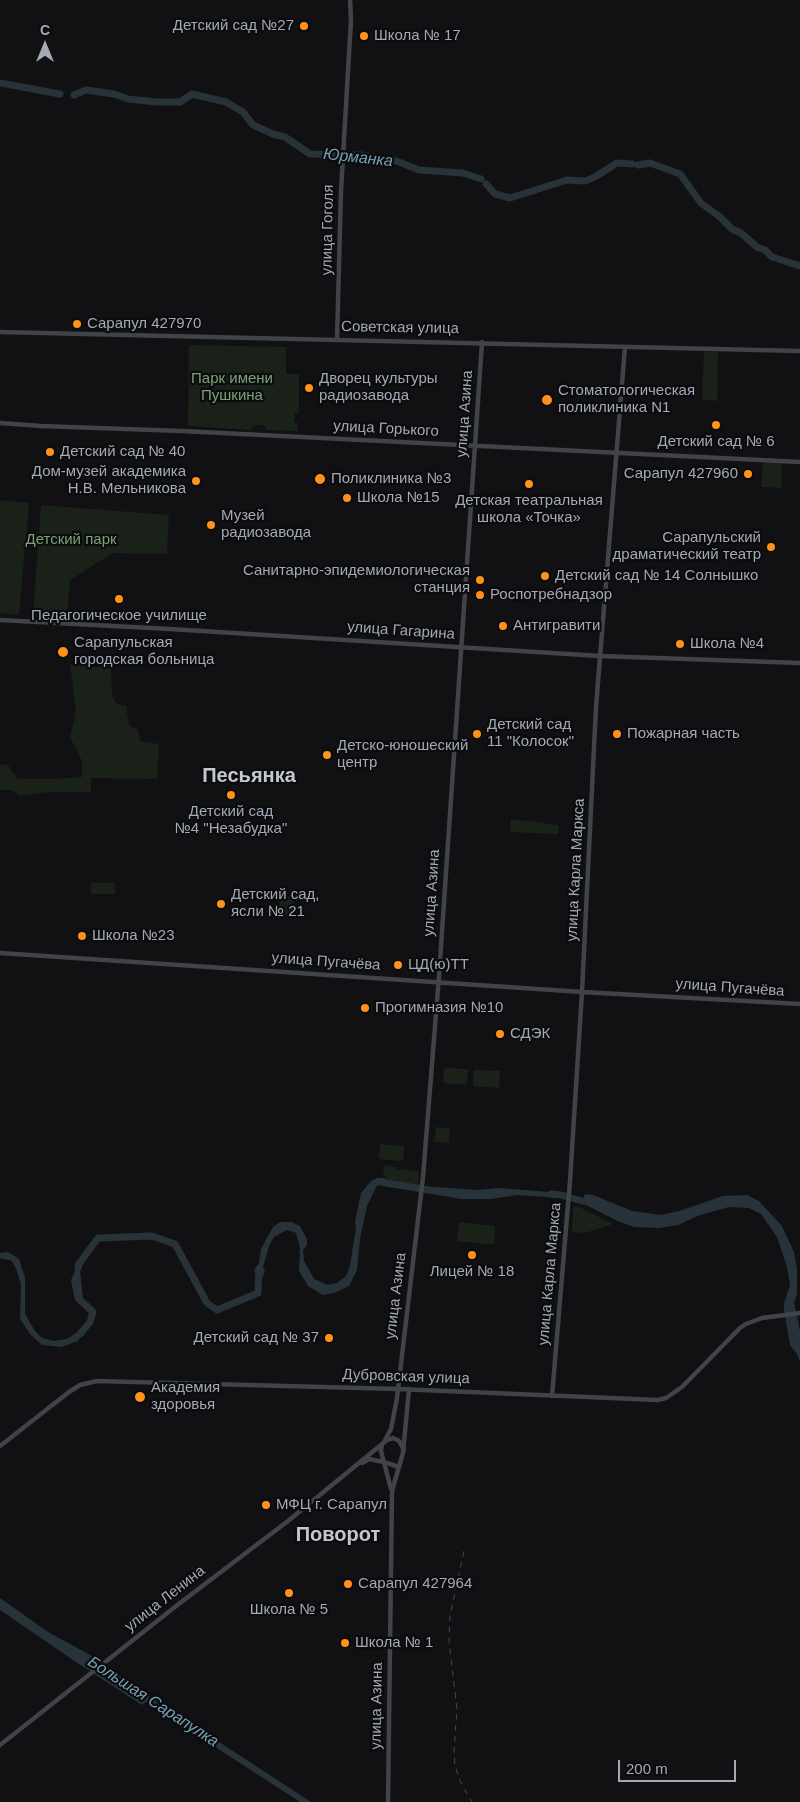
<!DOCTYPE html>
<meta charset="utf-8">
<style>
body{margin:0}
#map{position:relative;width:800px;height:1802px;overflow:hidden;background:#111113;font-family:Arial,sans-serif}
canvas{display:block}
.north{position:absolute;left:20px;top:20px;width:50px;height:50px;-webkit-text-stroke:4px #0c0c0e;paint-order:stroke;rotate:0deg;font-size:14px;font-weight:700;line-height:20px;text-align:center;color:#a1aab5}
.north::after{content:'';display:block;margin:auto;width:18px;height:22px;background:#a1aab5;clip-path:polygon(50% 0,100% 100%,50% 72%,0 100%)}
.scale{position:absolute;left:618px;top:1760px;width:118px;height:22px;box-sizing:border-box;border:2px solid #a1aab5;border-top:0;padding-left:6px;font-size:15px;line-height:18px;white-space:nowrap;color:#a1aab5;-webkit-text-stroke:4px #0c0c0e;paint-order:stroke}
</style>
<div id="map">
<canvas width="800" height="1802"></canvas>
<div class="north">С</div>
<div class="scale">200 m</div>
</div>
<script>
const c = document.querySelector('canvas').getContext('2d');
c.lineJoin = 'round';
function fill(path, color) { c.fillStyle = color; c.fill(path, 'evenodd'); }
const toPath = rows => new Path2D(rows.map(r => 'M' + r).join(''));
function trace(path, color, width, dash) { c.strokeStyle = color; c.lineWidth = width; c.lineCap = dash ? 'butt' : 'round'; c.setLineDash(dash || []); c.stroke(path); }
function label(font, color, halo, rows, align = 'center') {
  c.font = font + ' Arial,sans-serif'; c.lineWidth = 4.5; c.setLineDash([]); c.textBaseline = 'middle'; c.strokeStyle = halo; c.fillStyle = color; for (const [text, x, y, turn = 0] of rows) {
    c.save(); c.translate(x, y); c.rotate((+turn || 0) * Math.PI / 180); c.textAlign = isNaN(turn) ? turn : align; if (halo) c.strokeText(text, 0, 0); c.fillText(text, 0, 0); c.restore();
  }
}
fill(toPath([
 [189,345,286,347,286,374,299,374,299,413,295,413,294,422,298,423,298,431,266,430,264,425,254,425,251,430,188,426],
 [704,351,718,352,717,401,702,399],
 [763,463,782,463,781,488,761,487],
 [0,500,29,503,19,615,0,613],
 [41,505,169,515,167,554,113,553,70,580,67,618,33,616],
 [70,665,111,668,112,696,117,704,126,706,129,725,138,730,140,741,159,744,157,779,91,778,91,792,48,792,20,796,11,790,0,790,0,764,8,765,18,779,54,779,82,777,82,761,70,737,76,711],
 [511,819,559,825,558,834,510,832],
 [91,883,115,883,115,894,91,894],
 [280,896,294,897,293,915,278,914],
 [444,1068,468,1069,467,1085,443,1083],
 [474,1070,500,1071,499,1088,473,1086],
 [436,1127,450,1128,449,1143,434,1142],
 [380,1144,404,1146,403,1161,379,1159],
 [384,1165,396,1167,397,1169,419,1171,418,1187,389,1182,383,1173],
 [577,1206,613,1224,585,1233,572,1232,573,1207],
 [459,1222,495,1226,494,1245,457,1241]
]), '#192119');
fill(toPath([
 [377,1178,385,1178,388,1182,387,1185,380,1183,376,1187,367,1206,360,1239,357,1270,349,1286,334,1293,323,1295,308,1286,299,1271,300,1248,296,1233,287,1230,274,1237,269,1246,263,1267,265,1271,261,1281,254,1271,259,1263,261,1249,273,1227,280,1222,291,1222,300,1226,307,1239,307,1245,303,1250,304,1261,314,1279,328,1285,337,1283,346,1276,350,1266,356,1227,355,1221,361,1193,371,1181],
 [435,1187,477,1190,499,1188,561,1193,561,1198,517,1195,491,1199,460,1199,429,1193],
 [585,1194,593,1195,632,1211,661,1215,679,1211,723,1196,747,1195,759,1201,782,1226,794,1252,797,1268,797,1294,794,1303,800,1331,800,1362,797,1354,790,1345,784,1310,784,1303,790,1285,787,1267,777,1237,761,1214,749,1208,729,1207,700,1215,678,1225,659,1228,634,1227,620,1222,586,1205,573,1202,573,1198,583,1200],
 [8,1252,19,1259,25,1278,25,1314,35,1331,42,1338,54,1341,67,1339,87,1326,78,1341,61,1347,42,1345,30,1334,20,1319,21,1285,17,1271,12,1261,0,1258,0,1253],
 [80,1260,84,1263,80,1270,83,1298,94,1309,91,1315,75,1300,71,1280],
 [0,1598,48,1632,92,1656,135,1687,311,1802,300,1802,146,1702,142,1705,76,1662,0,1610]
]), '#273338');
trace(toPath([
 [0,83,60,94],
 [74,95,86,90,114,94,128,99,157,102,180,102,192,94,226,102,243,112,253,125,273,134,285,137,310,154,361,155,396,161,419,170,463,173,481,179],
 [638,165,650,163,680,174,701,203,720,217,732,229,741,233,757,247,765,250,772,257,800,266],
 [486,184,495,194,510,198,567,180,585,181,595,177,617,163,632,164],
 [380,1182,441,1192],
 [551,1194,561,1195,582,1201],
 [78,1268,78,1265,98,1238,152,1236,175,1244,207,1303,217,1310,258,1293,259,1269],
 [80,1334,90,1322,93,1312,87,1306]
]), '#273338', 7);
trace(toPath([
 [0,332,800,351],
 [337,340,341,191,351,20,350,0],
 [0,423,41,426,182,431,800,462],
 [0,620,170,629,600,656,800,663],
 [0,953,582,992,800,1004],
 [552,1396,570,1181,582,992,596,707,625,347],
 [384,1442,391,1429,397,1398,423,1177,439,976,482,342],
 [382,1444,381,1451,391,1489],
 [0,1446,69,1392,80,1385,97,1381,398,1389,658,1400,666,1398,682,1387,740,1328,746,1324,762,1318,800,1313],
 [362,1463,369,1459,384,1462,399,1467],
 [0,1745,180,1603,288,1521,387,1440,393,1438,399,1441,404,1450],
 [388,1802,392,1491,403,1453,409,1389]
]), '#404348', 4.5);
trace(toPath([
 [464,1551,450,1616,449,1641,457,1709,454,1751,455,1766,460,1781,472,1802]
]), '#45484e', 1, [6, 5]);
for (const [x, y, r, color] of [
 [304,26,5,"#ff921d"],
 [364,36,5,"#ff921d"],
 [77,324,5,"#ff921d"],
 [309,388,5,"#ff921d"],
 [547,400,6,"#ff921d"],
 [716,425,5,"#ff921d"],
 [50,452,5,"#ff921d"],
 [748,474,5,"#ff921d"],
 [320,479,6,"#ff921d"],
 [196,481,5,"#ff921d"],
 [529,484,5,"#ff921d"],
 [347,498,5,"#ff921d"],
 [211,525,5,"#ff921d"],
 [771,547,5,"#ff921d"],
 [545,576,5,"#ff921d"],
 [480,580,5,"#ff921d"],
 [480,595,5,"#ff921d"],
 [119,599,5,"#ff921d"],
 [503,626,5,"#ff921d"],
 [680,644,5,"#ff921d"],
 [63,652,6,"#ff921d"],
 [477,734,5,"#ff921d"],
 [617,734,5,"#ff921d"],
 [327,755,5,"#ff921d"],
 [231,795,5,"#ff921d"],
 [221,904,5,"#ff921d"],
 [82,936,5,"#ff921d"],
 [398,965,5,"#ff921d"],
 [365,1008,5,"#ff921d"],
 [500,1034,5,"#ff921d"],
 [472,1255,5,"#ff921d"],
 [329,1338,5,"#ff921d"],
 [140,1397,6,"#ff921d"],
 [266,1505,5,"#ff921d"],
 [348,1584,5,"#ff921d"],
 [289,1593,5,"#ff921d"],
 [345,1643,5,"#ff921d"]
]) { const dot = new Path2D(); dot.arc(x, y, r, 0, 2 * Math.PI); c.fillStyle = color; c.fill(dot); trace(dot, '#0c0c0e', 2); }
label('15px', '#a1aab5', '#0c0c0e', [
 ["Детский сад №27",294,26,"right"],
 ["Школа № 17",374,36],
 ["Сарапул 427970",87,324],
 ["Дворец культуры",319,379],
 ["радиозавода",319,396],
 ["Стоматологическая",558,391],
 ["поликлиника N1",558,408],
 ["Детский сад № 6",716,442,"center"],
 ["Детский сад № 40",60,452],
 ["Дом-музей академика",186,472,"right"],
 ["Н.В. Мельникова",186,489,"right"],
 ["Сарапул 427960",738,474,"right"],
 ["Поликлиника №3",331,479],
 ["Школа №15",357,498],
 ["Детская театральная",529,501,"center"],
 ["школа «Точка»",529,518,"center"],
 ["Музей",221,516],
 ["радиозавода",221,533],
 ["Сарапульский",761,538,"right"],
 ["драматический театр",761,555,"right"],
 ["Санитарно-эпидемиологическая",470,571,"right"],
 ["станция",470,588,"right"],
 ["Детский сад № 14 Солнышко",555,576],
 ["Роспотребнадзор",490,595],
 ["Педагогическое училище",119,616,"center"],
 ["Антигравити",513,626],
 ["Сарапульская",74,643],
 ["городская больница",74,660],
 ["Школа №4",690,644],
 ["Детский сад",487,725],
 ["11 \"Колосок\"",487,742],
 ["Пожарная часть",627,734],
 ["Детско-юношеский",337,746],
 ["центр",337,763],
 ["Детский сад",231,812,"center"],
 ["№4 \"Незабудка\"",231,829,"center"],
 ["Детский сад,",231,895],
 ["ясли № 21",231,912],
 ["Школа №23",92,936],
 ["ЦД(ю)ТТ",408,965],
 ["Прогимназия №10",375,1008],
 ["СДЭК",510,1034],
 ["Лицей № 18",472,1272,"center"],
 ["Детский сад № 37",319,1338,"right"],
 ["Академия",151,1388],
 ["здоровья",151,1405],
 ["МФЦ г. Сарапул",276,1505],
 ["Сарапул 427964",358,1584],
 ["Школа № 5",289,1610,"center"],
 ["Школа № 1",355,1643]
], 'left');
label('15px', '#a1aab5', '#0c0c0e', [
 ["улица Гоголя",328,230,-89],
 ["Советская улица",400,328,1],
 ["улица Азина",465,414,-86],
 ["улица Горького",386,429,3],
 ["улица Гагарина",401,631,4],
 ["улица Карла Маркса",576,870,-87],
 ["улица Азина",432,893,-86],
 ["улица Пугачёва",326,962,4],
 ["улица Пугачёва",730,988,4],
 ["улица Карла Маркса",550,1274,-85],
 ["улица Азина",396,1296,-83],
 ["Дубровская улица",406,1377,2],
 ["улица Ленина",165,1599,-38],
 ["улица Азина",377,1706,-89]
]);
label('15px', '#7aa276', '#0c0c0e', [
 ["Парк имени",232,379],
 ["Пушкина",232,396],
 ["Детский парк",71,540]
]);
label('italic 16px', '#74a0b4', '#0c0c0e', [
 ["Юрманка",358,158,6],
 ["Большая Сарапулка",153,1702,33]
]);
label('bold 20px', '#c2c8d1', '#0c0c0e', [
 ["Песьянка",249,776],
 ["Поворот",338,1535]
]);
</script>
